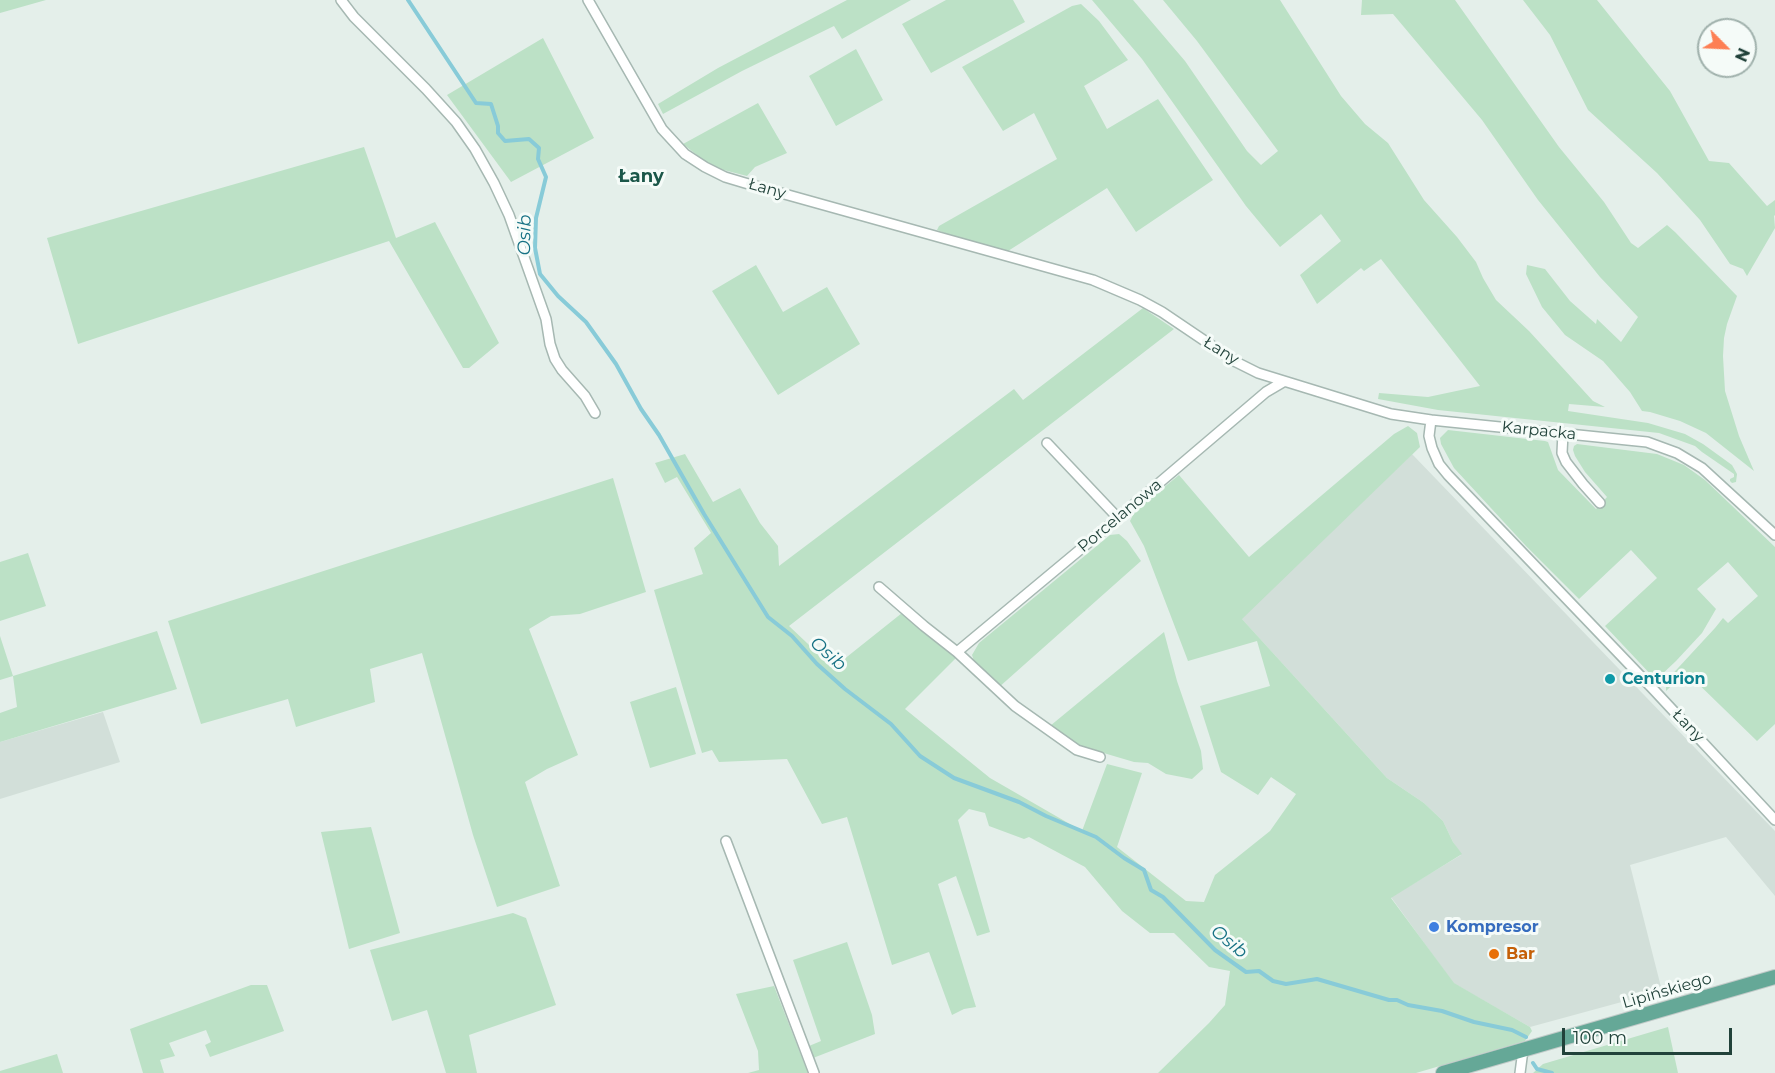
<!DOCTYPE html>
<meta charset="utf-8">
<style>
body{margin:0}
#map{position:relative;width:1775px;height:1073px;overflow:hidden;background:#e4efea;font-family:Montserrat,sans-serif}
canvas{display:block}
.north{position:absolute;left:1697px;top:18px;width:60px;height:60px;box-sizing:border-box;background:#f5fbf8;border:2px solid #a0b1ac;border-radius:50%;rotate:114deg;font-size:16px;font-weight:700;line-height:24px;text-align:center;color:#21423a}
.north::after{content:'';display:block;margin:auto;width:21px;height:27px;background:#fd7f54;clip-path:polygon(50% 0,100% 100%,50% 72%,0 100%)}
.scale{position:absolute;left:1562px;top:1028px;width:170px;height:27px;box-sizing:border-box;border:3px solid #21423a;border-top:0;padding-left:8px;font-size:18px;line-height:21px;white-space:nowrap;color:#21423a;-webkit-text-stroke:4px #f5fbf8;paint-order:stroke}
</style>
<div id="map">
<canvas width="1775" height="1073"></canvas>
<div class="north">N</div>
<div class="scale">100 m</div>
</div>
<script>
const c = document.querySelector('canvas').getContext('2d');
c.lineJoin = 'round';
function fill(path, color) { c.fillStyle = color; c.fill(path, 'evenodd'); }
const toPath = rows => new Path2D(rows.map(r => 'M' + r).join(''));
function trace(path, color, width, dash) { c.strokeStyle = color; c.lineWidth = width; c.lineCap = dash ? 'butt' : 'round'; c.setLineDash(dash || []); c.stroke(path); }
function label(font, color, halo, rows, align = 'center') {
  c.font = font + ' Montserrat,sans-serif'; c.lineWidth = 6; c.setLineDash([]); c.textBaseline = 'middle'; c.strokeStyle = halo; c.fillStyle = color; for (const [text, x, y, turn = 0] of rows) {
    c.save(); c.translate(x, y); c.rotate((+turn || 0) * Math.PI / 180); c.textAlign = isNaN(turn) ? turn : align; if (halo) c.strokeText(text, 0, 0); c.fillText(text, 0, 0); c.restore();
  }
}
fill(toPath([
 [1412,454,1775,831,1775,896,1726,837,1630,865,1662,991,1530,1027,1453,983,1391,897,1461,855,1453,842,1443,821,1424,803,1387,778,1241,618],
 [103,712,120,762,0,799,0,742]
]), '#d2dfd9');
fill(toPath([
 [0,0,46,0,0,13],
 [847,0,911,0,842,39,834,26,742,71,663,114,658,104,718,68],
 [946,0,1013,0,1025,22,931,73,902,24],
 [1092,0,1133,0,1185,61,1247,151,1261,165,1278,151,1197,41,1163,0,1280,0,1341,96,1365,124,1388,143,1424,200,1457,237,1476,262,1483,278,1496,300,1529,331,1593,401,1605,407,1569,404,1568,411,1648,423,1685,434,1703,444,1732,465,1737,474,1736,482,1732,483,1730,481,1730,479,1734,477,1734,474,1702,452,1695,446,1659,433,1438,410,1378,399,1379,393,1428,397,1480,386,1381,259,1364,271,1361,268,1317,304,1300,275,1341,241,1321,214,1280,247,1246,206,1142,59],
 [1362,0,1455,0,1559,147,1604,202,1631,243,1638,248,1667,225,1675,232,1737,296,1727,324,1724,338,1723,356,1725,391,1739,436,1754,471,1706,433,1680,421,1650,412,1642,411,1630,392,1603,361,1565,335,1542,307,1526,274,1527,265,1545,269,1570,301,1596,324,1597,319,1621,342,1638,317,1600,277,1538,200,1482,120,1393,14,1361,15],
 [1523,0,1597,0,1670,91,1709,161,1729,163,1767,206,1775,200,1775,215,1774,216,1775,228,1747,276,1743,269,1730,264,1700,220,1657,173,1588,110,1550,35],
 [1081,4,1099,21,1128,60,1084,86,1107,129,1158,99,1213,180,1136,232,1107,188,1008,251,966,241,937,230,939,226,1057,159,1034,113,1003,131,962,67,1072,6],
 [543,38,594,138,511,182,447,95],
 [856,49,883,100,836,126,809,76],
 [758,103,787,153,755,167,747,176,712,167,683,144],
 [364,147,396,238,435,222,499,343,469,368,463,368,389,241,78,344,47,238],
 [756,265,783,312,827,287,860,344,778,395,712,291],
 [1143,308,1174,329,789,626,825,660,838,664,902,613,957,657,905,709,990,778,1082,831,1107,764,1142,773,1117,847,1186,901,1204,902,1215,875,1270,831,1296,794,1271,777,1258,795,1221,772,1200,706,1270,686,1257,641,1188,661,1144,546,1130,521,1135,511,1179,475,1249,557,1394,434,1408,426,1417,433,1420,447,1242,619,1387,778,1424,803,1443,821,1453,842,1462,854,1391,898,1454,983,1530,1027,1532,1031,1525,1041,1416,1073,1158,1073,1209,1023,1225,1005,1230,971,1209,967,1174,933,1150,933,1122,911,1085,867,1029,837,1024,839,989,826,985,813,969,809,958,820,990,932,977,936,956,876,938,884,976,1007,964,1009,952,1015,929,952,892,965,847,817,822,824,787,759,719,762,712,750,702,753,654,590,703,574,694,548,711,533,677,477,665,483,655,463,685,454,713,502,740,488,760,523,778,546,779,566,1014,389,1023,400],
 [1448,430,1545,441,1548,442,1558,470,1596,509,1607,497,1585,472,1575,456,1573,450,1574,446,1577,444,1657,454,1684,465,1705,480,1775,547,1775,724,1757,741,1686,672,1666,691,1666,681,1715,628,1723,618,1728,623,1758,596,1728,562,1697,589,1716,609,1702,633,1676,661,1658,678,1654,678,1605,626,1657,578,1631,550,1579,599,1526,546,1454,468,1441,444,1440,438],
 [613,478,646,592,580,614,551,616,529,629,578,755,547,769,525,782,560,886,497,907,473,835,422,653,370,669,375,702,296,727,288,699,201,724,168,621],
 [1119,534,1127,541,1141,561,998,688,975,664,972,655,979,643,1110,535],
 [28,553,46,606,0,621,0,562],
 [157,631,177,689,0,742,0,713,17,707,13,676,0,680,0,636,13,676],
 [1164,632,1177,681,1201,751,1203,769,1192,779,1166,774,1148,763,1134,762,1080,746,1050,726],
 [676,687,696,754,650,768,630,702],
 [371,827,400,933,349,949,321,832],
 [513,913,526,918,556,1005,469,1035,477,1073,446,1073,427,1010,392,1021,370,950],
 [847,942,872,1015,875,1034,813,1058,809,1046,821,1041,793,960],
 [251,985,267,985,284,1031,210,1057,205,1045,211,1042,206,1030,169,1043,175,1056,160,1060,164,1073,143,1073,130,1029],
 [774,986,808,1073,748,1073,759,1070,758,1051,736,994],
 [1668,1027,1678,1073,1533,1073,1543,1064],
 [57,1054,63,1073,0,1073,0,1071]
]), '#bce1c6');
trace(toPath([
 [408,0,476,103,491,104,498,126,498,133,505,141,529,139,539,148,538,159,546,177,536,218,535,248,540,274,558,296,586,322,616,364,641,409,659,435,704,514,768,617,792,636,817,664,845,689,891,724,920,756,954,778,1019,802,1046,816,1096,837,1124,858,1144,870,1151,890,1163,897,1215,950,1246,972,1259,971,1273,981,1286,984,1317,979,1389,1000,1397,1000,1408,1005,1442,1011,1474,1022,1512,1030,1526,1037],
 [1533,1063,1537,1069,1552,1073]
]), '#88cbd8', 4);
const street = toPath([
 [341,0,354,17,426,89,456,122,475,149,494,183,509,215,546,319,550,344,555,359,562,370,585,396,595,413],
 [588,0,662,129,685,154,705,167,725,177,745,183,1093,280,1140,300,1162,312,1236,362,1258,373,1391,414,1431,420,1429,436,1432,448,1439,464,1448,475,1653,689,1775,820],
 [1431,420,1647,442,1677,453,1702,468,1775,535],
 [1563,433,1562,453,1566,462,1583,484,1600,503],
 [1047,443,1118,518],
 [879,587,924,626,957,652],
 [1100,757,1077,750,1015,706,957,652,1118,518,1266,392,1283,382],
 [726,841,814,1073],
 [1520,1073,1523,1050]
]);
const primary = toPath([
 [1443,1073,1775,977]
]);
trace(street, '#a6b8b2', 12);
trace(primary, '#c1cac8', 16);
trace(street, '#fff', 9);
trace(primary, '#65a897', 14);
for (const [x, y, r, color] of [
 [1610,679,6,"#0f9aa8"],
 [1434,927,6,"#3f7fe0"],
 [1494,954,6,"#e8710a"]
]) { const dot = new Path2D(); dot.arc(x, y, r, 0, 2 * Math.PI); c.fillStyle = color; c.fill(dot); trace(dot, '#f5fbf8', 2); }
label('16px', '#21423a', '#f5fbf8', [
 ["Łany",767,189,16],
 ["Łany",1221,351,32],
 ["Karpacka",1539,431,6],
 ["Porcelanowa",1120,516,-40],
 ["Łany",1688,726,47],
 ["Lipińskiego",1667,991,-16]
]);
label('bold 16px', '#0d838f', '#f5fbf8', [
 ["Centurion",1622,679]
], 'left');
label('bold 16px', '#366cbe', '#f5fbf8', [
 ["Kompresor",1446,927]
], 'left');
label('bold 16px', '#c56008', '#f5fbf8', [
 ["Bar",1506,954]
], 'left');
label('bold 18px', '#1b5749', '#f5fbf8', [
 ["Łany",641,177]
]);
label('italic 18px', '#167184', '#f5fbf8', [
 ["Osib",525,235,-89],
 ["Osib",828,654,41],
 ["Osib",1229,942,39]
]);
</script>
